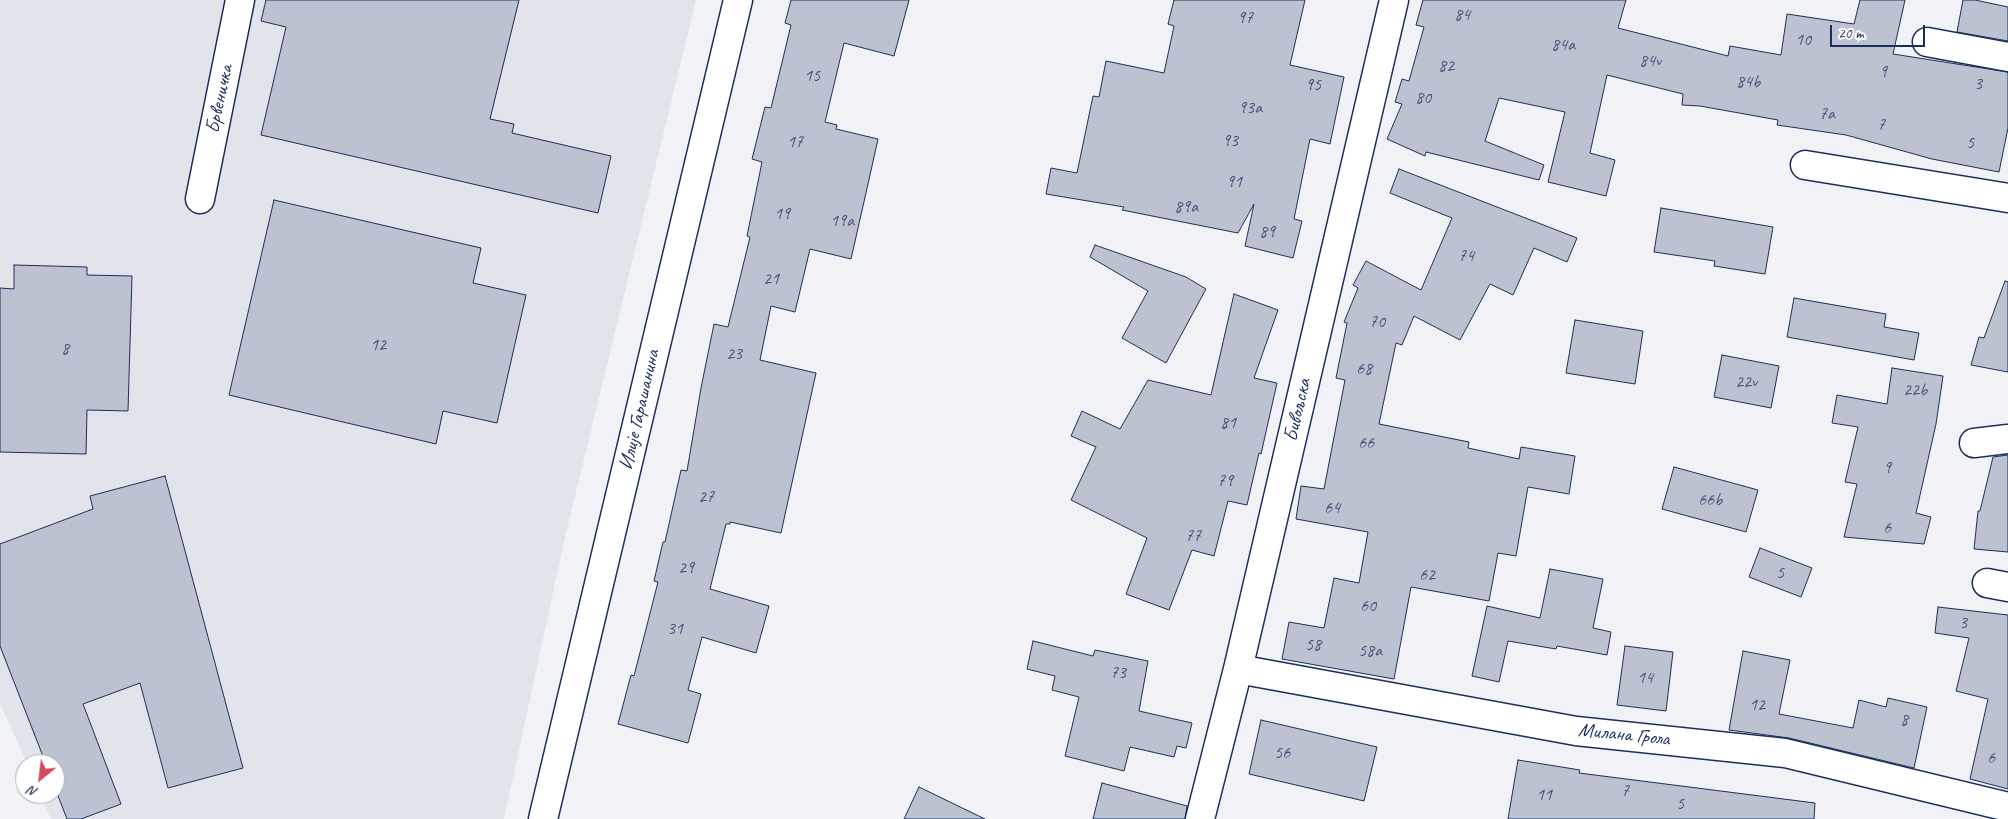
<!DOCTYPE html>
<meta charset="utf-8">
<style>
body{margin:0}
#map{position:relative;width:2008px;height:819px;overflow:hidden;background:#f1f2f5;font-family:Caveat,sans-serif}
canvas{display:block}
.north{position:absolute;left:15px;top:754px;width:50px;height:50px;box-sizing:border-box;background:#fff;border:1px solid #a4acbf;border-radius:50%;rotate:209deg;font-size:14px;font-weight:700;line-height:20px;text-align:center;color:#1b2f5e}
.north::after{content:'';display:block;margin:auto;width:18px;height:22px;background:#d1495b;clip-path:polygon(50% 0,100% 100%,50% 72%,0 100%)}
.scale{position:absolute;left:1830px;top:25px;width:95px;height:22px;box-sizing:border-box;border:2px solid #1b2f5e;border-top:0;padding-left:6px;font-size:15px;line-height:18px;white-space:nowrap;color:#1b2f5e;-webkit-text-stroke:4px #fff;paint-order:stroke}
</style>
<div id="map">
<canvas width="2008" height="819"></canvas>
<div class="north">N</div>
<div class="scale">20 m</div>
</div>
<script>
const c = document.querySelector('canvas').getContext('2d');
c.lineJoin = 'round';
function fill(path, color) { c.fillStyle = color; c.fill(path, 'evenodd'); }
const toPath = rows => new Path2D(rows.map(r => 'M' + r).join(''));
function trace(path, color, width, dash) { c.strokeStyle = color; c.lineWidth = width; c.lineCap = dash ? 'butt' : 'round'; c.setLineDash(dash || []); c.stroke(path); }
function label(font, color, halo, rows, align = 'center') {
  c.font = font + ' Caveat,sans-serif'; c.lineWidth = 5; c.setLineDash([]); c.textBaseline = 'middle'; c.strokeStyle = halo; c.fillStyle = color; for (const [text, x, y, turn = 0] of rows) {
    c.save(); c.translate(x, y); c.rotate((+turn || 0) * Math.PI / 180); c.textAlign = isNaN(turn) ? turn : align; if (halo) c.strokeText(text, 0, 0); c.fillText(text, 0, 0); c.restore();
  }
}
fill(toPath([
 [0,0,696,0,565,537,504,819,51,819,40,794,55,794,55,764,27,764,0,703]
]), '#e1e4ea');
const building = toPath([
 [266,0,519,0,490,119,514,124,512,133,611,156,598,213,261,135,286,27,261,21,266,0],
 [791,0,909,0,894,56,844,43,825,122,837,125,836,129,878,139,868,184,851,259,810,249,795,312,771,306,760,360,816,373,781,533,730,522,730,524,726,524,710,589,769,606,756,653,702,637,688,690,701,694,688,743,618,724,631,675,634,676,658,582,654,581,663,542,665,542,681,470,687,471,701,388,714,324,728,327,750,237,747,236,762,162,752,159,765,107,771,108,791,25,785,23,791,0],
 [1174,0,1305,0,1290,65,1344,77,1330,144,1310,139,1294,219,1302,221,1293,258,1245,246,1254,204,1238,233,1122,210,1124,207,1046,194,1051,168,1077,173,1093,96,1099,97,1106,61,1164,73,1174,26,1168,24,1174,0],
 [1423,0,1626,0,1618,28,1728,56,1730,46,1781,55,1787,14,1854,24,1860,0,1905,0,1893,54,2008,72,2008,128,1999,172,1932,159,1846,135,1777,125,1778,120,1700,106,1682,105,1683,94,1607,75,1590,153,1615,160,1606,196,1548,182,1565,112,1499,98,1485,141,1544,165,1539,180,1426,152,1425,156,1387,139,1402,104,1395,102,1402,79,1409,81,1424,27,1416,25,1423,0],
 [1963,0,1975,0,2008,7,2008,41,1957,32,1963,0],
 [1399,169,1577,238,1567,262,1534,248,1513,295,1490,284,1460,340,1414,316,1402,345,1396,343,1379,424,1469,442,1468,448,1519,459,1521,447,1575,456,1569,494,1528,487,1516,556,1498,553,1489,601,1411,587,1394,679,1282,659,1289,622,1324,628,1334,578,1359,583,1368,532,1296,519,1301,486,1324,489,1345,380,1336,378,1347,323,1344,322,1358,288,1353,285,1366,261,1421,290,1452,218,1390,193,1399,169],
 [274,200,481,248,473,283,526,295,497,423,443,411,436,444,229,395,274,200],
 [1661,208,1773,227,1765,274,1714,266,1715,261,1654,252,1661,208],
 [1095,245,1186,277,1206,289,1166,363,1122,338,1148,291,1090,257,1095,245],
 [14,265,87,267,87,275,132,276,128,411,87,410,86,454,0,452,0,288,14,289,14,265],
 [2005,281,2008,282,2008,372,1971,365,1979,337,1984,338,2005,281],
 [1234,294,1278,310,1254,378,1277,383,1261,454,1259,453,1247,505,1228,501,1214,556,1192,550,1169,610,1126,594,1147,538,1071,500,1096,447,1071,436,1082,411,1120,429,1148,380,1211,395,1234,294],
 [1794,298,1886,314,1884,327,1919,333,1914,360,1787,337,1794,298],
 [1575,320,1643,331,1635,384,1566,373,1575,320],
 [1722,355,1779,366,1771,408,1714,397,1722,355],
 [1892,368,1943,376,1936,424,1916,513,1931,517,1924,544,1844,537,1857,484,1845,482,1858,427,1832,423,1837,395,1887,404,1892,368],
 [2008,455,2008,552,1974,549,1978,511,1980,511,1993,457,2008,455],
 [1674,467,1758,490,1746,532,1662,509,1674,467],
 [165,476,243,768,168,788,140,683,83,704,121,804,81,819,67,819,55,788,55,764,46,764,0,646,0,544,93,509,90,496,165,476],
 [1760,548,1812,568,1801,597,1749,577,1760,548],
 [1550,569,1603,579,1593,628,1611,632,1607,655,1557,646,1556,649,1508,641,1499,682,1472,676,1487,606,1540,618,1550,569],
 [1938,607,2008,615,2008,789,1970,779,1988,699,1956,691,1969,638,1935,633,1938,607],
 [1033,641,1093,656,1095,650,1148,661,1139,711,1192,723,1186,748,1177,746,1174,757,1130,747,1124,771,1065,756,1079,697,1052,690,1055,676,1027,669,1033,641],
 [1625,646,1673,652,1666,711,1617,705,1625,646],
 [1743,651,1790,660,1779,714,1853,728,1859,700,1886,707,1888,698,1927,707,1914,768,1789,738,1729,730,1743,651],
 [1261,720,1377,747,1364,801,1249,774,1261,720],
 [1518,760,1580,770,1579,773,1815,803,1814,819,1508,819,1518,760],
 [1102,783,1187,806,1185,819,1093,819,1102,783],
 [919,787,985,819,904,819,919,787]
]);
fill(building, '#bcc2d0');
trace(building, '#1b2f5e', 1);
const street = toPath([
 [1927,42,2008,57],
 [1805,165,2008,198],
 [200,199,240,0],
 [1974,443,2008,439],
 [1987,583,2008,587],
 [1238,669,1576,731,1785,753,2008,807],
 [543,819,738,0],
 [1200,819,1238,669,1394,0]
]);
trace(street, '#1b2f5e', 31);
trace(street, '#fff', 28);
label('18px', '#43547a', null, [
 ["84",1462,15],
 ["97",1245,18],
 ["10",1803,40],
 ["84a",1563,45],
 ["84v",1650,61],
 ["82",1446,66],
 ["9",1883,72],
 ["15",812,76],
 ["84b",1748,82],
 ["3",1978,84],
 ["95",1313,85],
 ["80",1423,98],
 ["93a",1250,108],
 ["7a",1827,114],
 ["7",1881,125],
 ["93",1230,141],
 ["17",795,142],
 ["5",1970,143],
 ["91",1234,182],
 ["89a",1186,207],
 ["19",782,214],
 ["19a",842,221],
 ["89",1267,232],
 ["74",1466,256],
 ["21",771,279],
 ["70",1377,322],
 ["12",378,345],
 ["8",65,349],
 ["23",734,354],
 ["68",1364,369],
 ["22v",1746,382],
 ["22b",1915,390],
 ["81",1228,423],
 ["66",1366,443],
 ["9",1887,468],
 ["79",1225,481],
 ["27",706,497],
 ["66b",1710,500],
 ["64",1332,508],
 ["6",1887,528],
 ["77",1193,536],
 ["29",686,568],
 ["5",1780,573],
 ["62",1427,575],
 ["60",1368,606],
 ["3",1963,623],
 ["31",675,629],
 ["58",1313,645],
 ["58a",1370,651],
 ["73",1118,673],
 ["14",1645,678],
 ["12",1757,705],
 ["8",1904,720],
 ["56",1282,753],
 ["6",1991,758],
 ["7",1625,791],
 ["11",1544,795],
 ["5",1680,804]
]);
label('20px', '#1b2f5e', '#fff', [
 ["Брвеничка",220,99,-78],
 ["Илије Гарашанина",640,410,-77],
 ["Бивољска",1298,410,-77],
 ["Милана Грола",1624,735,6]
]);
</script>
